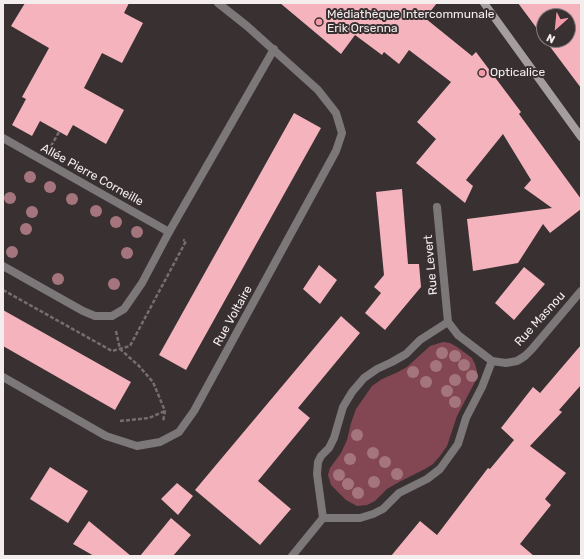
<!DOCTYPE html>
<meta charset="utf-8">
<style>
body{margin:0}
#map{position:relative;width:584px;height:559px;overflow:hidden;background:#383031;font-family:Rubik,sans-serif}
canvas{display:block}
.frame{position:absolute;inset:0;border:4px solid #f3edee;pointer-events:none}
.north{position:absolute;left:536px;top:8px;width:40px;height:40px;box-sizing:border-box;background:#383031;border:1px solid #837c7d;border-radius:50%;rotate:207deg;font-size:11px;font-weight:700;line-height:16px;text-align:center;color:#f3edee}
.north::after{content:'';display:block;margin:auto;width:14px;height:18px;background:#f39aaa;clip-path:polygon(50% 0,100% 100%,50% 72%,0 100%)}
</style>
<div id="map">
<canvas width="584" height="559"></canvas>
<div class="frame"></div>
<div class="north">N</div>
</div>
<script>
const c = document.querySelector('canvas').getContext('2d');
c.lineJoin = 'round';
function fill(path, color) { c.fillStyle = color; c.fill(path, 'evenodd'); }
const toPath = rows => new Path2D(rows.map(r => 'M' + r).join(''));
function trace(path, color, width, dash) { c.strokeStyle = color; c.lineWidth = width; c.lineCap = dash ? 'butt' : 'round'; c.setLineDash(dash || []); c.stroke(path); }
function label(font, color, halo, rows, align = 'center') {
  c.font = font + ' Rubik,sans-serif'; c.lineWidth = 4; c.setLineDash([]); c.textBaseline = 'middle'; c.strokeStyle = halo; c.fillStyle = color; for (const [text, x, y, turn = 0] of rows) {
    c.save(); c.translate(x, y); c.rotate((+turn || 0) * Math.PI / 180); c.textAlign = isNaN(turn) ? turn : align; if (halo) c.strokeText(text, 0, 0); c.fillText(text, 0, 0); c.restore();
  }
}
fill(toPath([
 [443,342,450,343,457,347,472,358,475,364,477,371,476,380,457,416,447,446,440,456,433,464,425,469,399,482,387,489,375,501,367,505,357,506,346,500,331,485,328,475,330,468,341,453,347,440,351,423,356,409,372,386,382,379,398,372,407,367,430,346]
]), '#834753');
fill(toPath([
 [25,3,129,3,124,13,143,23,122,63,102,53,84,88,124,110,106,144,73,125,67,136,40,121,32,136,12,125,26,99,22,97,49,48,11,26],
 [280,3,437,3,425,18,472,56,476,52,521,112,519,114,581,199,581,209,550,233,543,224,518,263,473,271,467,219,552,208,524,188,531,180,503,134,466,180,473,186,465,203,416,163,436,139,417,122,451,82,409,50,399,64,384,52,382,55,355,35,341,54],
 [518,3,581,3,581,88,545,40,568,40,568,16,544,16,544,38],
 [294,113,321,128,186,370,159,355],
 [402,189,408,264,419,264,421,287,385,330,365,313,381,293,374,287,384,275,376,192],
 [319,265,337,280,320,304,303,289],
 [524,267,545,284,514,320,495,303],
 [3,310,131,382,115,410,3,346],
 [341,316,360,333,298,408,310,418,258,481,291,509,260,545,195,490],
 [581,345,581,385,559,410,562,412,530,446,566,473,545,499,551,505,520,544,534,556,391,556,420,521,437,535,488,468,490,469,514,440,501,428,533,387,540,393],
 [50,467,88,491,68,523,30,499],
 [177,483,193,496,178,515,161,499],
 [171,518,191,535,173,556,140,556],
 [89,521,131,556,94,556,73,544]
]), '#f4b3bd');
trace(toPath([
 [51,146,59,132],
 [3,290,112,351,130,346,186,241,183,240],
 [116,331,120,349,139,366,153,382,165,411,163,422],
 [120,421,149,418,165,411]
]), '#756e6f', 2.5, [4, 2]);
trace(toPath([
 [3,138,169,232]
]), '#7c7778', 8);
trace(toPath([
 [437,207,448,322],
 [3,266,83,311,95,316,112,316,124,309,142,283,169,232,274,49],
 [3,377,106,436,137,446,160,442,179,432,194,411,336,151,342,133,336,113,318,90,247,26,218,3],
 [323,518,317,474,318,462,321,456,329,448,334,438,343,407,352,392,364,378,377,369,392,362,406,354,420,340,448,322,458,335,492,361,506,363,517,361,525,356,532,349,581,291],
 [323,518,360,518,373,514,383,509,399,493,427,479,440,469,458,444,466,418,482,387,492,361],
 [292,556,323,518]
]), '#7c7778', 8);
trace(toPath([
 [484,3,581,137]
]), '#a59e9f', 8);
c.fillStyle = '#a5757d';
for (const [x, y] of [
 [30,177],
 [50,187],
 [10,198],
 [72,199],
 [96,211],
 [32,212],
 [116,222],
 [26,229],
 [137,232],
 [12,252],
 [127,253],
 [58,279],
 [114,284],
 [442,353],
 [455,356],
 [464,365],
 [436,366],
 [413,372],
 [472,376],
 [455,380],
 [426,382],
 [447,391],
 [455,402],
 [357,435],
 [373,453],
 [350,459],
 [385,462],
 [397,474],
 [339,475],
 [374,482],
 [348,484],
 [358,493]
]) { c.beginPath(); c.arc(x, y, 6, 0, 2 * Math.PI); c.fill(); }
for (const [x, y, r, color] of [
 [319,22,4,"#f39aaa"],
 [482,73,4,"#f39aaa"]
]) { const dot = new Path2D(); dot.arc(x, y, r, 0, 2 * Math.PI); c.fillStyle = color; c.fill(dot); trace(dot, '#383031', 1.5); }
label('12px', '#f3edee', '#383031', [
 ["Médiathèque Intercommunale",327,15],
 ["Erik Orsenna",327,29],
 ["Opticalice",490,73]
], 'left');
label('12px', '#f3edee', '#383031', [
 ["Allée Pierre Corneille",92,175,29],
 ["Rue Levert",431,265,-95],
 ["Rue Voltaire",233,316,-61],
 ["Rue Masnou",540,319,-48]
]);
</script>
